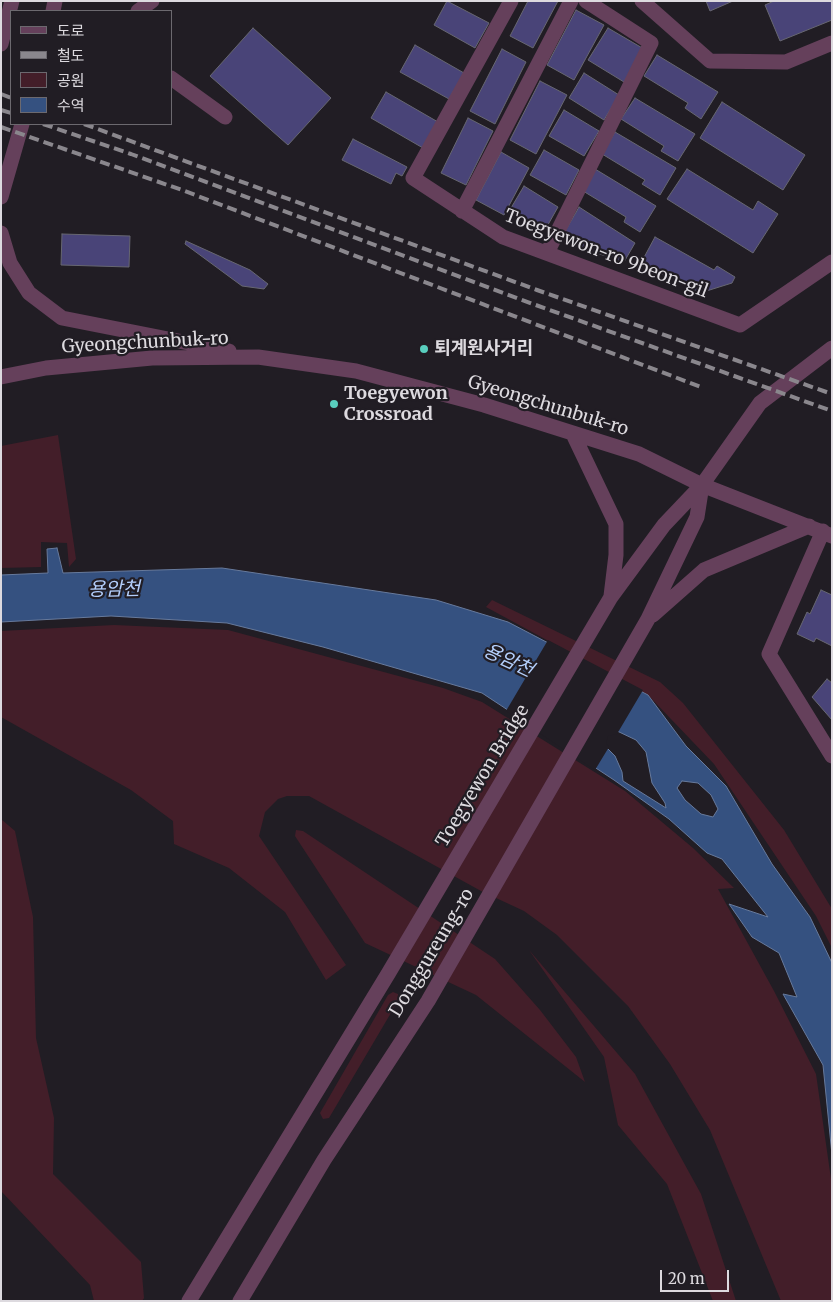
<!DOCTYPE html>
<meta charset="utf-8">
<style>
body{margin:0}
#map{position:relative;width:833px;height:1302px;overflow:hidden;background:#211d24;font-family:Merriweather,"Noto Sans KR",serif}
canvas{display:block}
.frame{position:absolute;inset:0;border:2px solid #dddadf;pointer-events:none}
.legend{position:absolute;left:10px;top:10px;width:162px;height:115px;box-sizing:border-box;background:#211d24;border:1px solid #6c696f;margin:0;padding:6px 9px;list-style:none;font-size:15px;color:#dddadf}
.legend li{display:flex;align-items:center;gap:10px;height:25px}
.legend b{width:25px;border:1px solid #6c696f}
.scale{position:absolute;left:660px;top:1270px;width:69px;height:22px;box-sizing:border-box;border:2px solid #dddadf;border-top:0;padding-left:6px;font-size:15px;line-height:18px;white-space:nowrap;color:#dddadf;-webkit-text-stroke:4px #211d24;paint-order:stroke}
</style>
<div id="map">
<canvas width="833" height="1302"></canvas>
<div class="frame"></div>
<ul class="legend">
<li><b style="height:6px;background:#65405b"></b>도로</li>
<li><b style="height:6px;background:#8a878d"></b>철도</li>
<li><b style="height:14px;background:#431e29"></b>공원</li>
<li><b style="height:14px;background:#355180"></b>수역</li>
</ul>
<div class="scale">20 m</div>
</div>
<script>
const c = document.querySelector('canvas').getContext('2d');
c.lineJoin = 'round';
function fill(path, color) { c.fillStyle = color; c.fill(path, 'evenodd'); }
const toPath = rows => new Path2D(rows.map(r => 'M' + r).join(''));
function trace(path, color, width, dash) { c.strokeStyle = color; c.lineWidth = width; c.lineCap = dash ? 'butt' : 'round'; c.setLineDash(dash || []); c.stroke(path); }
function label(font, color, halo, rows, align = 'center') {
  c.font = font + ' Merriweather,"Noto Sans KR",serif'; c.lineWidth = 4.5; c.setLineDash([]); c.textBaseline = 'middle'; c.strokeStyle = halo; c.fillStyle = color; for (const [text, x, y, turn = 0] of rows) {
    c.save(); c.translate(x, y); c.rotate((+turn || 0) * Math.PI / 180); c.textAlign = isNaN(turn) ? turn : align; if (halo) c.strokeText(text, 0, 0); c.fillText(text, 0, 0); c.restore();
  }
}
fill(toPath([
 [58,435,76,559,69,567,67,543,41,542,41,567,1,568,1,446],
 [492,600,660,682,683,703,784,830,832,909,832,948,816,916,714,764,648,695,486,607],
 [114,625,228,630,443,688,482,702,625,791,693,848,734,888,718,889,774,991,816,1074,832,1186,832,1301,781,1301,710,1130,670,1064,628,1006,557,935,524,911,481,891,309,796,287,796,278,799,265,812,259,836,346,965,326,980,285,912,229,868,174,844,173,821,131,790,1,717,1,631],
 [1,819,15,831,33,917,36,1038,54,1118,53,1174,141,1262,144,1298,142,1301,94,1301,90,1285,1,1191],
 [296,830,303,831,495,959,540,1010,576,1057,585,1082,476,995,365,943,295,836],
 [529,950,635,1074,701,1194,736,1301,713,1301,667,1184,618,1125,604,1057],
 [393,992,398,994,398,1001,329,1118,323,1119,320,1113,388,995]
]), '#431e29');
const water = toPath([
 [57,548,63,573,222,568,436,600,508,622,648,695,686,746,726,786,772,864,810,917,832,963,832,1155,823,1065,783,994,797,997,779,953,752,937,729,904,768,917,722,859,707,853,669,819,614,780,482,693,323,647,227,623,111,616,1,622,1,575,48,573,47,549,57,548],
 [615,730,636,740,646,752,652,783,665,803,666,808,623,781,622,772,615,756,603,744,606,735,615,730],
 [682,781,698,783,711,795,718,809,713,817,701,814,685,800,677,788,682,781]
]);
fill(water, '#355180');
trace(water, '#677a9c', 1);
fill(toPath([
 [548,640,643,690,617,734,608,736,606,743,609,747,595,770,506,711]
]), '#211d24');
const building = toPath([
 [447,1,489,23,475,48,434,25,447,1],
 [528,1,558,1,533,48,510,36,528,1],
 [706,1,733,1,710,11,706,1],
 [774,1,832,1,832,20,780,41,765,5,774,1],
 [576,10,604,25,574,80,547,65,576,10],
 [253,28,331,98,288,145,210,76,253,28],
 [608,28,644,49,624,82,588,60,608,28],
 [415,45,464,73,449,99,400,72,415,45],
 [502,49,526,62,495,124,470,111,502,49],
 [657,55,718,92,701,119,685,108,688,103,644,76,657,55],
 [584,73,619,95,604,120,569,98,584,73],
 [540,81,567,95,536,154,510,140,540,81],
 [386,92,438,122,423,148,371,118,386,92],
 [635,98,695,134,678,161,661,151,664,146,621,119,635,98],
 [722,102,805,155,783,190,700,138,722,102],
 [564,110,599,131,584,156,549,136,564,110],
 [468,118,493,131,466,185,441,173,468,118],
 [615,132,676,168,660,195,642,184,645,180,602,154,615,132],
 [353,139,407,167,402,176,396,173,391,184,342,160,353,139],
 [544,150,579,170,566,195,530,175,544,150],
 [501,152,529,168,504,215,476,200,501,152],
 [595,169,656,206,640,232,624,222,626,217,583,191,595,169],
 [687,169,753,210,758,201,778,214,753,253,667,199,687,169],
 [524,186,558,207,545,230,522,216,519,220,508,213,524,186],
 [579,207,635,243,624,262,569,244,564,233,579,207],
 [62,234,130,236,129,267,61,265,62,234],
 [655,237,714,270,717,266,735,277,732,283,700,293,641,263,655,237],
 [186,241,250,270,268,284,264,289,242,286,185,244,186,241],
 [821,590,832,595,832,646,816,638,814,642,797,634,807,612,810,614,821,590],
 [827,679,832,683,832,720,812,697,827,679]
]);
fill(building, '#494478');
trace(building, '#676771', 1);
trace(toPath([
 [511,1,413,178,503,237,740,325,832,262],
 [642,1,710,61,786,62,832,43],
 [53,11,55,1],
 [138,11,152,1],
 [1,44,12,1],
 [171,78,225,117],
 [1,197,22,124],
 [462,211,571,1],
 [1,233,10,263,29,293,62,318,229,351],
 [547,253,651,43,586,1],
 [1,377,46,368,152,358,258,357,356,371,484,405,639,454,702,485,832,536],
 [573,434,616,524,616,555,611,596],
 [823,531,769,654,832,756],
 [653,615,704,570,809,526],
 [189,1301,388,974,611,597,664,525,702,485,760,403,832,348],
 [240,1301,324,1160,428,1001,648,619,697,517,702,485]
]), '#65405b', 15);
trace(toPath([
 [1,94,11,98],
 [1,110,11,113],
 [43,124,131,154,533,304,832,411],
 [84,124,537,290,832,394],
 [1,127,182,190,701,387]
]), '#8a878d', 4, [10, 5]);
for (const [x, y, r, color] of [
 [424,349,5,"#59cebe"],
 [334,404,5,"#59cebe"]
]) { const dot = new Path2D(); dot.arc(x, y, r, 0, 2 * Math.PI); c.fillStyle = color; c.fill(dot); trace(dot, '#211d24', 2); }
label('18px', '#dddadf', '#211d24', [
 ["Toegyewon-ro 9beon-gil",606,254,21],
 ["Gyeongchunbuk-ro",145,343,-3],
 ["Gyeongchunbuk-ro",548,406,17],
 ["Toegyewon Bridge",483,776,-59],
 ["Donggureung-ro",432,953,-59]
]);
label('bold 18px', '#dddadf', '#211d24', [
 ["퇴계원사거리",434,349],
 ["Toegyewon",344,394],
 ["Crossroad",344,415]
], 'left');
label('italic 19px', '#b3cefb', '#211d24', [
 ["용암천",114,590,-1],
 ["용암천",508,661,25]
]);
</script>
